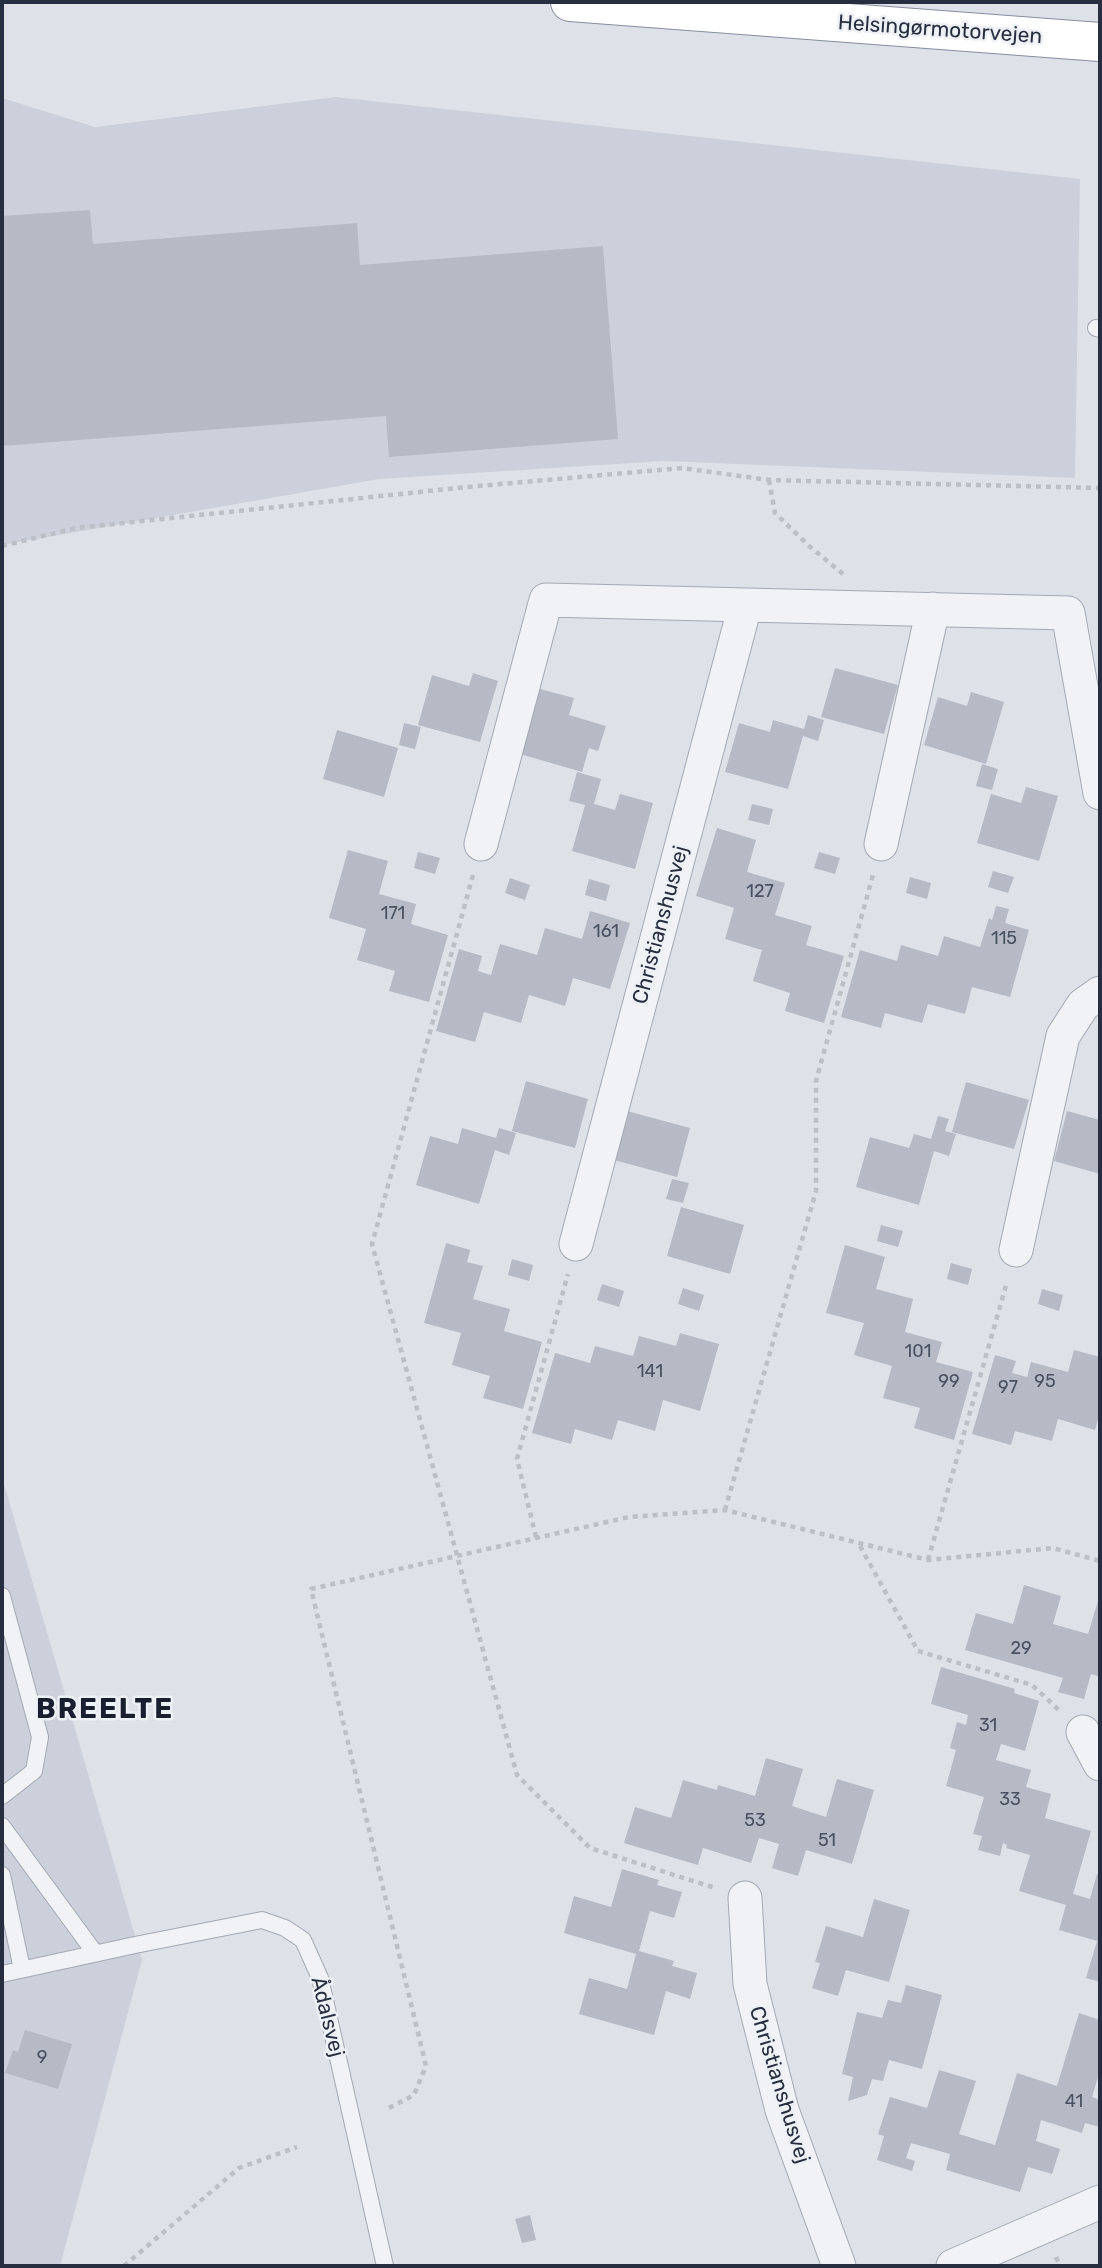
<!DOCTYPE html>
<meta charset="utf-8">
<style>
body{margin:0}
#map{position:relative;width:1102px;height:2268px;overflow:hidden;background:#dee1e8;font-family:Rubik,sans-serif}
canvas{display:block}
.frame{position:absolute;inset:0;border:4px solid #272e3f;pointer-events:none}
</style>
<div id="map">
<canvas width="1102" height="2268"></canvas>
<div class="frame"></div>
</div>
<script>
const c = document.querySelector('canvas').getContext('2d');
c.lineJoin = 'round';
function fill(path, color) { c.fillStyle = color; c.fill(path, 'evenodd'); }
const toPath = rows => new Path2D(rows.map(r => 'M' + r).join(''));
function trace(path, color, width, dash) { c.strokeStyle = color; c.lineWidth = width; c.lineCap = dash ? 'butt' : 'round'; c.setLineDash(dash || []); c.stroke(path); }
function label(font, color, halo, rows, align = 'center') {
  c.font = font + ' Rubik,sans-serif'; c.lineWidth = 5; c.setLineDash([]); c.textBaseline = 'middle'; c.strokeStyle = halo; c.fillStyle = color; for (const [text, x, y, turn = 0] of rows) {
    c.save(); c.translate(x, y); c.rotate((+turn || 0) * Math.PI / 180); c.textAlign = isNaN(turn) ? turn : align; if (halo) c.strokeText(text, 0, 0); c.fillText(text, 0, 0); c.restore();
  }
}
fill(toPath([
 [336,97,1080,179,1075,478,664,461,379,479,2,545,2,98,95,127],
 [2,1477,142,1960,60,2266,2,2266]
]), '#ccd0da');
fill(toPath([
 [90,210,93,244,357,223,360,265,603,246,618,439,389,457,386,416,2,446,2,216],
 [835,668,898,685,884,734,821,717],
 [473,673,498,681,480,742,418,725,432,675,469,686],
 [540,689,574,698,569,715,606,726,598,751,589,748,582,772,520,754],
 [971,692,1004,702,986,764,924,745,938,697,967,706],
 [808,715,824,720,818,741,803,736,788,789,725,772,739,723,770,732,773,720,804,729],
 [404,723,421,727,415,749,399,745],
 [337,730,398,748,384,797,323,779],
 [982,764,998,769,992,790,976,786],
 [577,772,601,779,594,804,615,810,620,794,653,803,635,869,572,851,585,805,569,801],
 [1026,787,1058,796,1039,861,977,843,991,794,1021,803],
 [752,804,773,809,769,825,748,820],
 [717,828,756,840,747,872,785,883,775,915,812,926,806,945,844,956,824,1023,785,1011,790,993,753,981,762,950,725,939,734,908,696,896],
 [348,850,388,861,379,894,416,904,411,924,448,935,429,1002,389,991,395,971,357,960,366,929,329,918],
 [418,852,440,858,435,874,414,868],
 [819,852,840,858,835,874,814,868],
 [993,871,1014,877,1008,893,988,887],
 [910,877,931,883,927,899,906,893],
 [510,878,530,885,525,900,505,893],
 [589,879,610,885,606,901,585,895],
 [996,906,1009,909,1005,923,1029,930,1010,997,972,987,965,1014,928,1004,922,1023,885,1013,881,1028,841,1017,860,950,897,961,901,945,938,956,944,936,980,947,989,918,992,920],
 [590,911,630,923,610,989,573,978,565,1006,529,995,521,1023,484,1012,475,1042,436,1031,459,949,482,956,478,971,491,975,500,944,537,955,545,928,582,939],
 [526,1081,588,1099,575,1148,512,1131],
 [966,1082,1029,1100,1014,1149,952,1132],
 [627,1111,690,1128,677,1177,614,1160],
 [1067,1111,1100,1120,1100,1174,1054,1161],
 [938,1116,949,1119,945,1131,956,1134,949,1156,934,1151,919,1205,856,1187,870,1137,909,1148,914,1134,931,1139],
 [462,1128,496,1138,499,1128,516,1133,509,1155,495,1150,479,1204,416,1185,430,1136,458,1144],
 [672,1179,689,1183,683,1203,666,1199],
 [681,1207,744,1225,730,1274,667,1256],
 [881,1225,903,1231,898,1247,877,1241],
 [446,1243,470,1250,467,1262,483,1266,473,1299,510,1309,504,1331,542,1342,523,1409,483,1398,490,1376,452,1365,461,1333,424,1323],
 [845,1245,885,1257,876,1289,913,1299,905,1332,942,1342,936,1362,973,1372,954,1440,914,1428,920,1408,883,1398,892,1366,854,1355,864,1323,826,1313],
 [512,1259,533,1265,529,1281,508,1275],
 [951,1263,972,1269,968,1285,947,1279],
 [602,1284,624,1291,619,1307,597,1300],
 [683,1288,704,1295,699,1311,678,1304],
 [1042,1289,1063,1295,1059,1311,1038,1304],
 [680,1333,719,1344,700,1411,663,1400,655,1431,618,1420,612,1440,575,1429,571,1444,532,1433,555,1353,590,1363,595,1346,633,1356,639,1336,676,1346],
 [1074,1350,1100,1357,1100,1412,1095,1430,1058,1419,1052,1441,1015,1431,1011,1445,972,1434,995,1355,1016,1361,1012,1373,1027,1377,1031,1362,1068,1372],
 [1024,1585,1061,1596,1053,1624,1088,1634,1100,1594,1100,1677,1091,1674,1084,1699,1058,1692,1063,1678,965,1650,976,1613,1013,1624],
 [941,1667,1015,1689,1014,1693,1039,1701,1025,1751,1001,1744,996,1760,1031,1770,1026,1787,1051,1794,1045,1818,1091,1831,1073,1894,1090,1899,1097,1874,1100,1875,1100,1982,1086,1978,1097,1941,1059,1930,1066,1905,1019,1891,1030,1855,1006,1848,1007,1845,1003,1843,1000,1856,978,1850,982,1836,973,1834,984,1797,946,1786,956,1750,950,1748,957,1722,966,1725,968,1715,931,1704],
 [766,1758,803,1769,792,1806,826,1817,837,1779,874,1790,852,1864,806,1850,798,1876,772,1868,779,1844,759,1838,751,1863,703,1848,698,1865,624,1843,635,1807,671,1818,683,1780,717,1790,718,1785,755,1796],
 [622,1869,659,1880,657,1885,682,1892,674,1918,650,1911,639,1951,674,1961,672,1966,697,1973,690,1999,666,1991,654,2035,579,2014,589,1978,627,1989,636,1954,564,1933,574,1896,611,1907],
 [874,1899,910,1910,889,1982,846,1970,838,1996,812,1988,820,1963,815,1962,826,1926,863,1937],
 [906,1985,942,1995,922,2069,889,2060,883,2081,872,2079,867,2095,848,2101,853,2077,842,2074,857,2012,882,2018,888,2000,901,2003],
 [1079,2013,1100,2020,1100,2070,1092,2097,1100,2100,1100,2127,1085,2123,1082,2133,1041,2120,1036,2141,1060,2149,1052,2174,1028,2167,1020,2192,946,2170,950,2154,911,2143,906,2158,915,2161,912,2171,877,2160,884,2136,878,2134,890,2097,927,2108,939,2070,976,2081,959,2134,995,2145,1017,2073,1057,2086],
 [25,2030,72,2044,58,2089,5,2073,13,2050,18,2052],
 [530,2215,536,2240,522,2243,515,2219]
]), '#b5bac5');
const service = toPath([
 [1096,328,1100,329],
 [2,1596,40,1737,34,1771,2,1796],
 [2,1826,95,1953],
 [2,1875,22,1969],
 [2,1974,135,1945,262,1920,285,1928,303,1940,320,1978,385,2266]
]);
const minor = toPath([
 [481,844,546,600,1068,613,1100,793],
 [881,844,933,609],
 [576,1244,745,606],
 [1016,1250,1063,1036,1083,1005,1100,993],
 [1083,1732,1100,1764],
 [745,1898,750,1984,782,2110,839,2266],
 [953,2266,1100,2202]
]);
const motorway = toPath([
 [570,2,1100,42]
]);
trace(service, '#a3a8b2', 18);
trace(minor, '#a3a8b2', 35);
trace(motorway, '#858e9f', 40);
trace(toPath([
 [769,480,775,513,808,545,843,574],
 [2,546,76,528,467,487,682,468,769,480,1100,488],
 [473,875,372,1244,517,1775,590,1848,715,1888],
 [725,1510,816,1191,816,1081,873,875],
 [536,1537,517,1459,568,1274],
 [860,1546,918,1651,1032,1685,1060,1711],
 [928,1560,1007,1282],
 [389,2108,414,2095,426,2066,311,1589,629,1517,725,1510,928,1560,1053,1548,1100,1561],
 [1056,2257,1060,2266],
 [124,2266,239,2168,297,2147]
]), '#bcbfc6', 4.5, [5, 5]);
trace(service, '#f0f2f6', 16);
trace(minor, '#f0f2f6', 33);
trace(motorway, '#fff', 38);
label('18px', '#4a5160', null, [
 ["127",760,892],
 ["171",393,914],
 ["161",606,932],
 ["115",1004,939],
 ["101",918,1352],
 ["141",650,1372],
 ["99",949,1382],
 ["95",1045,1382],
 ["97",1008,1388],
 ["29",1021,1649],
 ["31",988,1726],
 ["33",1010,1800],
 ["53",755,1821],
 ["51",827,1841],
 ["9",42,2058],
 ["41",1074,2102]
]);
label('21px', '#272e3f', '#edf0f5', [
 ["Helsingørmotorvejen",940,30,4],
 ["Christianshusvej",661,925,-75],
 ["Ådalsvej",327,2017,76],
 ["Christianshusvej",779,2085,73]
]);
c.letterSpacing = '2px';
label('bold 28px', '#191f2f', '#edf0f5', [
 ["BREELTE",105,1710]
]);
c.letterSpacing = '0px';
</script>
